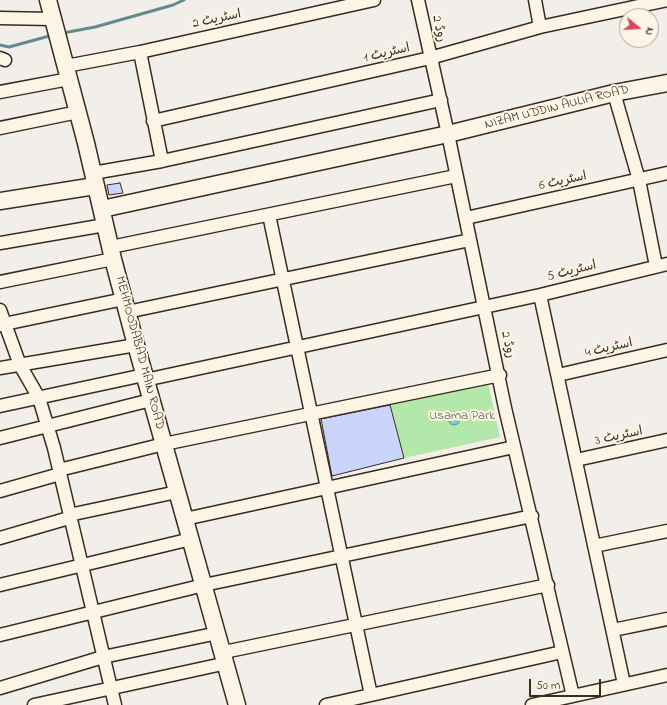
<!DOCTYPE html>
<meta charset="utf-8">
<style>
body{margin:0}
#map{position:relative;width:667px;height:705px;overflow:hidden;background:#f2efea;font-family:"Indie Flower",sans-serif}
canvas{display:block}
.north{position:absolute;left:619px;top:8px;width:40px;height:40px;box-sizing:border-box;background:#fcf5e5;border:1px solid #afa495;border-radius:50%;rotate:108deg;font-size:11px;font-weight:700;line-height:16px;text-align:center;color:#3b2a1e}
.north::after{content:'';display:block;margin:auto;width:14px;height:18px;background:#d1495b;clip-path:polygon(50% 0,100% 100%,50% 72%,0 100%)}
.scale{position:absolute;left:529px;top:679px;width:72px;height:18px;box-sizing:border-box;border:2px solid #3b2a1e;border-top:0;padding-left:5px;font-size:12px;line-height:14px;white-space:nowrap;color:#3b2a1e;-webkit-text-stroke:3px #fcf5e5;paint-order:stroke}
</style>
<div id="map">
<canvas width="667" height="705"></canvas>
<div class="north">N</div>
<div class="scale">50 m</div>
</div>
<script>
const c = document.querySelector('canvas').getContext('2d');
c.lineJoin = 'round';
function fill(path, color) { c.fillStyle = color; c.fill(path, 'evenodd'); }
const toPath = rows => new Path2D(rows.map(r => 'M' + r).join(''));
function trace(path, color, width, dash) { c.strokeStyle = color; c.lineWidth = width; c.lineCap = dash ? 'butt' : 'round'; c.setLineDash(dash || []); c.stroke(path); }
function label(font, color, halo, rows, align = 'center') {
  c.font = font + ' "Indie Flower","Playpen Sans Arabic",sans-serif'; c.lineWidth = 4; c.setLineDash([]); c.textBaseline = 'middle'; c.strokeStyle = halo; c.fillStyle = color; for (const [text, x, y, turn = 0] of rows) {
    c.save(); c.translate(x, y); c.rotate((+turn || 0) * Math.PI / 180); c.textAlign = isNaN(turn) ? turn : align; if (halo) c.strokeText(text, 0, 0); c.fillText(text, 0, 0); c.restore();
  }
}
fill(toPath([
 [488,383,500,437,404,458,390,405]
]), '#b4e8aa');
const water = toPath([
 '448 419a6 6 0 1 1 12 0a6 6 0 1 1-12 0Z'
]);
fill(water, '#7bccd5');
trace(water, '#618b8c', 1);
trace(toPath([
 [63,33,95,27,173,5,184,0],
 [0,45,9,47,53,35]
]), '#618b8c', 3);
const building = toPath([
 [120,183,123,193,109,195,107,185,120,183],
 [390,405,404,458,332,476,321,419,390,405]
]);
fill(building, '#cad5fc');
trace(building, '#3b2a1e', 1);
const street = toPath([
 [418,0,448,134,505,408,573,696],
 [535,0,540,27],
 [0,18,52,19],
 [140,52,162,161],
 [0,58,5,60],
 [66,66,140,52,374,0],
 [0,92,69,79],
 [614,93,639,180,656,266],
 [153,121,430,58,540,27,667,0],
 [0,128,78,112],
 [93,173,162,161,441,100],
 [269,215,371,695],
 [466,218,667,173],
 [0,243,105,225],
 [111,247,456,176],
 [0,282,113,259],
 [540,295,624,684],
 [0,310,20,365,39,398,54,448,115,705],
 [127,312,470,240],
 [0,325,124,299],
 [0,368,136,345],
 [558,375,667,350],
 [145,380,540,295,667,264],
 [0,406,144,375],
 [0,438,151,400],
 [576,460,667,440],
 [59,470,164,444,500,375],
 [0,491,60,474],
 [69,515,177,492],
 [185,519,514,447],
 [0,538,69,518],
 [594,546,667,531],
 [0,585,191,539],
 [613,630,667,619],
 [0,635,204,585,532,516],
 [224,652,548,585],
 [0,688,103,657,218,633],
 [34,705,227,663],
 [326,705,562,652],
 [532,705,667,675]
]);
const secondary = toPath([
 [48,0,86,143,113,259,136,345,237,705],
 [0,201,95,186],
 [102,209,448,134,614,93,667,83]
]);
trace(street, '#3b2a1e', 15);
trace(secondary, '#3b2a1e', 19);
trace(street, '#fcf5e5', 12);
trace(secondary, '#fcf5e5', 16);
label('13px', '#3b2a1e', '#fcf5e5', [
 ["اسٹریٹ 2",217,20,-12],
 ["روڈ 2",438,29,78],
 ["اسٹریٹ 1",387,54,-13],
 ["NIZAM UDDIN AULIA ROAD",557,108,-14],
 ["اسٹریٹ 6",563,182,-12],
 ["اسٹریٹ 5",572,272,-14],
 ["روڈ 2",507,345,77],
 ["اسٹریٹ 4",609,349,-13],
 ["MEHMOODABAD MAIN ROAD",139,353,75],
 ["اسٹریٹ 3",619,437,-12]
]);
label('13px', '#595a41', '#fcf5e5', [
 ["Usama Park",462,417]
]);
</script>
